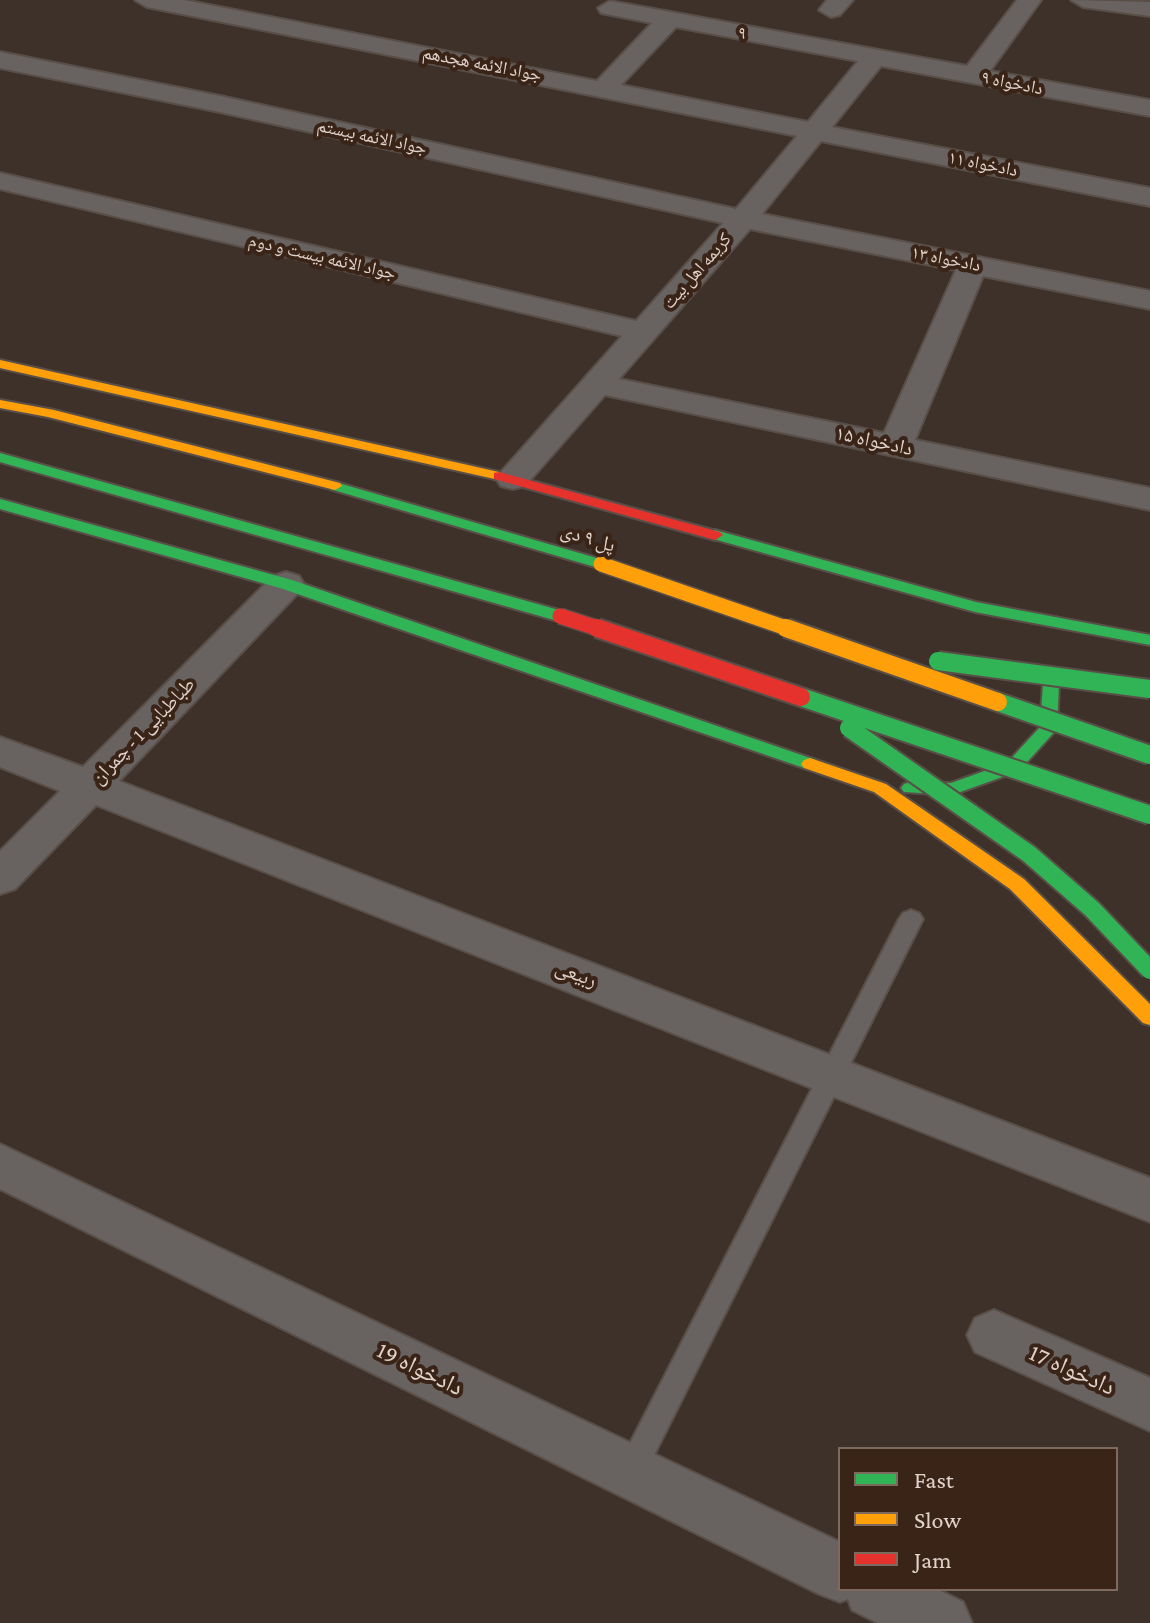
<!DOCTYPE html>
<meta charset="utf-8">
<style>
body{margin:0}
#map{position:relative;width:1150px;height:1623px;overflow:hidden;background:#3d312a;font-family:"Crimson Pro",serif}
canvas{display:block}
.legend{position:absolute;left:838px;top:1447px;width:280px;height:144px;box-sizing:border-box;background:#3a2418;border:2px solid #7d6a5f;margin:0;padding:10px 14px;list-style:none;font-size:24px;color:#e1d2ca}
.legend li{display:flex;align-items:center;gap:16px;height:40px}
.legend b{width:40px;border:2px solid #7d6a5f}
</style>
<div id="map">
<canvas width="1150" height="1623"></canvas>
<ul class="legend">
<li><b style="height:10px;background:#30b455"></b>Fast</li>
<li><b style="height:10px;background:#ff9f0a"></b>Slow</li>
<li><b style="height:10px;background:#e5322d"></b>Jam</li>
</ul>
</div>
<script>
const c = document.querySelector('canvas').getContext('2d');
c.lineJoin = 'round';
const toPath = rows => new Path2D(rows.map(r => 'M' + r).join(''));
function trace(path, color, width, dash) { c.strokeStyle = color; c.lineWidth = width; c.lineCap = dash ? 'butt' : 'round'; c.setLineDash(dash || []); c.stroke(path); }
function fill(path, color) { c.fillStyle = color; c.fill(path, 'evenodd'); }
function label(font, color, halo, rows, align = 'center') {
  c.font = font + ' "Crimson Pro","Noto Naskh Arabic",serif'; c.lineWidth = 8; c.setLineDash([]); c.textBaseline = 'middle'; c.strokeStyle = halo; c.fillStyle = color; for (const [text, x, y, turn = 0] of rows) {
    c.save(); c.translate(x, y); c.rotate((+turn || 0) * Math.PI / 180); c.textAlign = isNaN(turn) ? turn : align; if (halo) c.strokeText(text, 0, 0); c.fillText(text, 0, 0); c.restore();
  }
}
const lane = toPath([
 [911,910,919,913,923,919,641,1481,631,1485,621,1481,616,1471,621,1461,899,919,903,913,911,910]
]);
const street = toPath([
 [135,0,184,0,597,81,652,23,601,13,598,8,610,1,967,66,1017,0,1041,0,990,71,1150,100,1150,116,881,66,832,127,1150,188,1150,206,821,141,762,214,1150,291,1150,309,983,276,915,440,1150,488,1150,510,605,395,525,486,513,489,501,486,496,479,501,472,622,336,0,189,0,173,636,321,723,223,220,112,0,68,0,52,220,96,736,209,797,136,147,7,135,0],
 [676,27,858,61,808,122,621,85,676,27],
 [750,229,956,270,884,433,619,379,750,229],
 [827,0,853,0,840,15,831,17,819,10,827,0],
 [1071,0,1150,2,1150,16,1083,7,1071,0],
 [286,572,299,576,304,584,299,592,119,781,1150,1178,1150,1222,96,805,15,889,0,894,0,851,60,791,0,767,0,737,83,767,273,576,286,572],
 [0,1144,840,1542,840,1589,937,1589,963,1602,972,1623,878,1623,852,1610,848,1599,840,1602,819,1594,0,1189,0,1144],
 [994,1310,1150,1378,1150,1431,975,1352,967,1335,975,1318,994,1310]
]);
const fast = toPath([
 [0,453,566,612,568,616,560,621,554,620,0,462,0,453],
 [335,482,607,561,609,564,601,569,595,567,330,489,328,486,335,482],
 [0,499,292,580,816,760,819,764,816,768,804,768,280,588,0,509,0,499],
 [715,530,976,602,1150,635,1150,645,975,612,710,538,707,535,710,532,715,530],
 [1051,678,1059,684,1057,729,1019,771,952,795,904,792,901,788,904,784,910,782,951,783,1007,763,1040,727,1043,684,1051,678]
]);
const slow = toPath([
 [0,360,499,472,506,476,499,480,0,368,0,360],
 [0,400,54,410,340,483,342,486,335,490,48,417,0,408,0,400],
 [810,758,886,784,1024,879,1150,1004,1150,1025,1143,1023,1010,889,874,792,804,768,801,764,804,760,810,758]
]);
const jam = toPath([
 [499,472,720,532,723,535,715,540,494,479,494,473,499,472]
]);
trace(lane, '#594f48', 4);
trace(street, '#594f48', 4);
trace(fast, '#594f48', 4);
trace(slow, '#594f48', 4);
trace(jam, '#594f48', 4);
fill(lane, '#686360');
fill(street, '#686360');
fill(fast, '#30b455');
fill(slow, '#ff9f0a');
fill(jam, '#e5322d');
const fastBridge = toPath([
 [938,661,1150,689],
 [801,697,1150,815],
 [998,702,1150,755],
 [849,728,1029,854,1092,909,1150,970]
]);
const slowBridgeFar1 = toPath([
 [601,564,792,630]
]);
const slowBridge = toPath([
 [786,628,998,702]
]);
const jamBridgeFar1 = toPath([
 [560,616,603,630]
]);
const jamBridge = toPath([
 [597,628,801,697]
]);
trace(fastBridge, '#594f48', 22, []);
trace(slowBridgeFar1, '#594f48', 18, []);
trace(slowBridge, '#594f48', 22, []);
trace(jamBridgeFar1, '#594f48', 18, []);
trace(jamBridge, '#594f48', 22, []);
trace(fastBridge, '#30b455', 18);
trace(slowBridgeFar1, '#ff9f0a', 15);
trace(slowBridge, '#ff9f0a', 18);
trace(jamBridgeFar1, '#e5322d', 15);
trace(jamBridge, '#e5322d', 18);
label('18px', '#e1d2ca', '#3a2418', [
 ["۹",742,33,11],
 ["جواد الائمه هجدهم",482,64,11],
 ["دادخواه ۹",1012,83,11],
 ["جواد الائمه بیستم",372,137,12],
 ["دادخواه ۱۱",983,164,11],
 ["جواد الائمه بیست و دوم",322,257,13],
 ["دادخواه ۱۳",946,259,11],
 ["کریمه اهل بیت",697,271,-49]
]);
label('20px', '#e1d2ca', '#3a2418', [
 ["دادخواه ۱۵",874,441,12],
 ["پل ۹ دی",588,538,17],
 ["طباطبایی 1 - چمران",143,731,-46],
 ["ربیعی",576,974,21]
]);
label('24px', '#e1d2ca', '#3a2418', [
 ["دادخواه 19",420,1369,26],
 ["دادخواه 17",1072,1370,24]
]);
</script>
